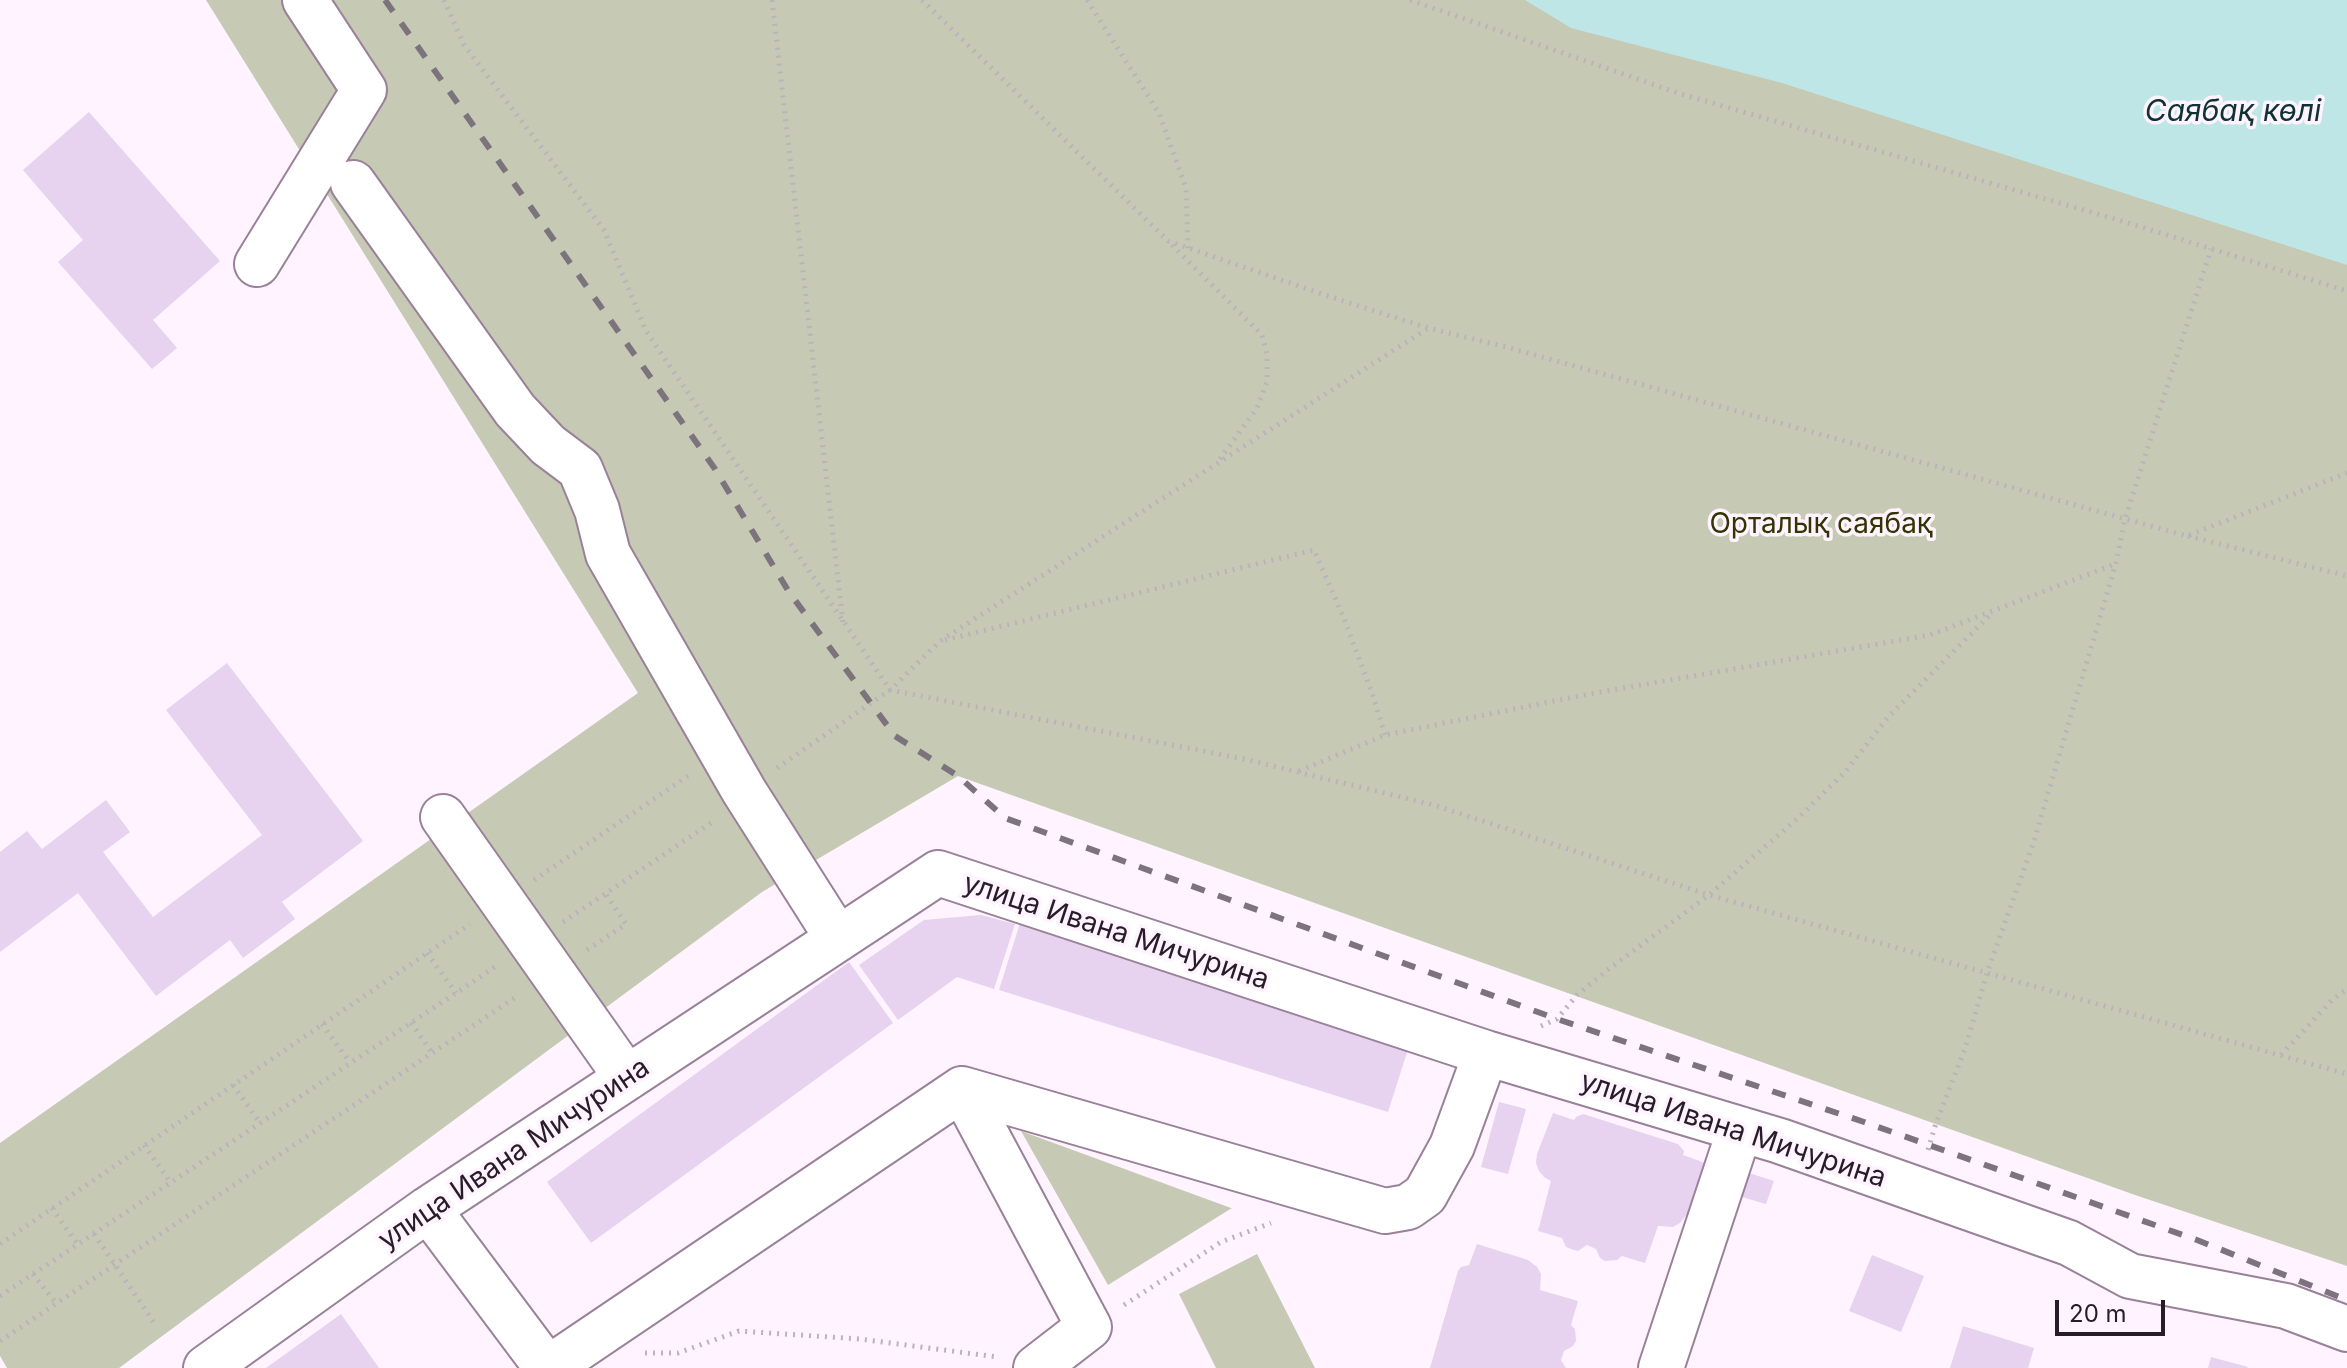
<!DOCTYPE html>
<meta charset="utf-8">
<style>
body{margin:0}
#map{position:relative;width:2347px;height:1368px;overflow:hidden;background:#fef3fe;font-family:Inter,sans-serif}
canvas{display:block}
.scale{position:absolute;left:2055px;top:1300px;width:110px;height:36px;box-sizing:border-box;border:4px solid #261d26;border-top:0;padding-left:10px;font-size:24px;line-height:28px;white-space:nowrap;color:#261d26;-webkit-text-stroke:6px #fef3fe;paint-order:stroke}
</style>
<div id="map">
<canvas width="2347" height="1368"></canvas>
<div class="scale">20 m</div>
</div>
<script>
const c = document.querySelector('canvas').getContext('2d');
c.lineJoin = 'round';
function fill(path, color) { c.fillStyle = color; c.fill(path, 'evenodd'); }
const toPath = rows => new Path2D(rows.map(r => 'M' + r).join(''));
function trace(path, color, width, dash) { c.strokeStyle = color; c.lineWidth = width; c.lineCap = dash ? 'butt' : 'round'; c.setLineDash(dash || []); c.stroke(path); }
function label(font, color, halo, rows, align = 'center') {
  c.font = font + ' Inter,sans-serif'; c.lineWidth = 7; c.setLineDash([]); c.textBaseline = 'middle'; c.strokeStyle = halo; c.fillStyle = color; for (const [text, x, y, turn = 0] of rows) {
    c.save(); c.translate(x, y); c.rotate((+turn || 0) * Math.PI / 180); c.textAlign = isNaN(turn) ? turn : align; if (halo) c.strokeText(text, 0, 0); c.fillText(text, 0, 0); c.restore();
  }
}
fill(toPath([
 [206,0,2347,0,2347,1266,2138,1196,958,776,762,892,119,1368,7,1368,0,1356,0,1143,638,693],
 [1021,1131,1231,1208,1232,1208,1108,1285],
 [1257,1254,1315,1368,1216,1368,1179,1294]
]), '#c6c9b3');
fill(toPath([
 [1525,0,2347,0,2347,265,1782,83,1571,28]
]), '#bfe6e7');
fill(toPath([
 [89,112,220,261,153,320,177,348,152,369,58,262,83,240,23,170],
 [227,663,363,841,282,902,295,919,243,958,230,940,156,996,78,893,0,952,0,852,27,831,42,849,106,800,130,832,103,852,153,917,262,835,166,710],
 [981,915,1015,924,994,989,957,977,898,1020,859,965,924,920],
 [1020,923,1409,1046,1388,1112,999,990],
 [849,962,893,1023,591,1243,547,1182],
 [1499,1102,1526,1109,1508,1174,1481,1167],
 [1553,1113,1574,1120,1576,1117,1583,1114,1678,1144,1684,1151,1683,1155,1705,1163,1687,1214,1680,1223,1673,1227,1658,1226,1645,1263,1622,1256,1617,1260,1605,1261,1600,1258,1596,1249,1587,1245,1578,1251,1571,1249,1566,1247,1562,1238,1538,1231,1551,1181,1544,1177,1539,1171,1536,1163,1537,1154],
 [1749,1173,1774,1181,1766,1204,1742,1197],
 [1477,1244,1528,1260,1537,1267,1541,1274,1540,1290,1578,1301,1571,1325,1575,1329,1576,1341,1573,1346,1564,1351,1561,1360,1566,1368,1430,1368,1458,1271,1461,1267,1469,1265],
 [1872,1255,1924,1276,1901,1332,1849,1311],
 [341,1314,379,1368,266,1368],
 [1963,1326,2034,1348,2028,1368,1950,1368],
 [2211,1357,2248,1367,2247,1368,2208,1368]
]), '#e7d2ef');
const minor = toPath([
 [353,183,515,410,548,445,580,469,597,510,608,554,744,791,838,939],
 [257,264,364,90,305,0],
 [443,817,627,1078],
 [962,1089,1089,1327,1036,1368],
 [428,1209,547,1368],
 [206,1368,428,1209,938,873,1486,1053,1780,1141,2069,1243,2130,1276,2286,1306,2347,1329],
 [549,1368,962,1089,1385,1211,1408,1207,1425,1195,1452,1146,1486,1053],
 [1661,1368,1740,1129]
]);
trace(minor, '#998199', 48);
trace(toPath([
 [444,0,464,45,604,230,646,331,890,690,1244,759,1434,805,1709,895,2347,1074],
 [772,0,843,623],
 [922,0,1168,241,1331,297,1428,328,1506,347,2187,536,2347,473],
 [1087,0,1159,113,1186,188,1188,249],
 [1410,0,1681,94,2122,221,2347,291],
 [1172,245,1262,335,1267,354,1267,382,1257,408,1220,459],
 [2188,536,2347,576],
 [945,640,1314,550,1345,621,1373,696,1385,735],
 [777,768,890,690,940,641,1427,329],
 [1299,771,1385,735,1589,694,1930,635,2115,564],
 [534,880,688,776],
 [563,922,714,821],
 [587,950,626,924,605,893],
 [427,953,456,993],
 [411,1023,432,1053],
 [322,1024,350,1063],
 [1541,1026,1557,1019,1577,995,1610,968,1709,895,1797,819,1845,772,1889,716,1992,613],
 [2281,1055,2332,1000,2347,989],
 [233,1085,260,1123],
 [144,1145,171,1183],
 [1928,1150,1936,1123,1965,1049,1987,973,2034,841,2116,563,2125,519,2211,249],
 [52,1208,78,1245],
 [94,1234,155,1324],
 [0,1244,470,924],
 [33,1274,56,1303],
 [0,1296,498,965],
 [1124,1305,1221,1242,1271,1223],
 [0,1341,519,995],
 [645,1353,678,1353,739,1331,860,1339,997,1357]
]), '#bcb2bc', 5, [2, 6]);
trace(minor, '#fff', 44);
trace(toPath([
 [385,0,715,469,789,592,895,736,958,776,1005,818,1557,1019,1864,1122,2197,1240,2347,1300]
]), '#7d737d', 6, [14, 14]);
label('28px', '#313501', '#fef3fe', [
 ["Орталық саябақ",1821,525]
]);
label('28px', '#261d26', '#fef3fe', [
 ["улица Ивана Мичурина",1116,932,18],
 ["улица Ивана Мичурина",1733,1130,18],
 ["улица Ивана Мичурина",514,1154,-34]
]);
label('italic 30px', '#0d3335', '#fef3fe', [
 ["Саябақ көлі",2233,112]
]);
</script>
